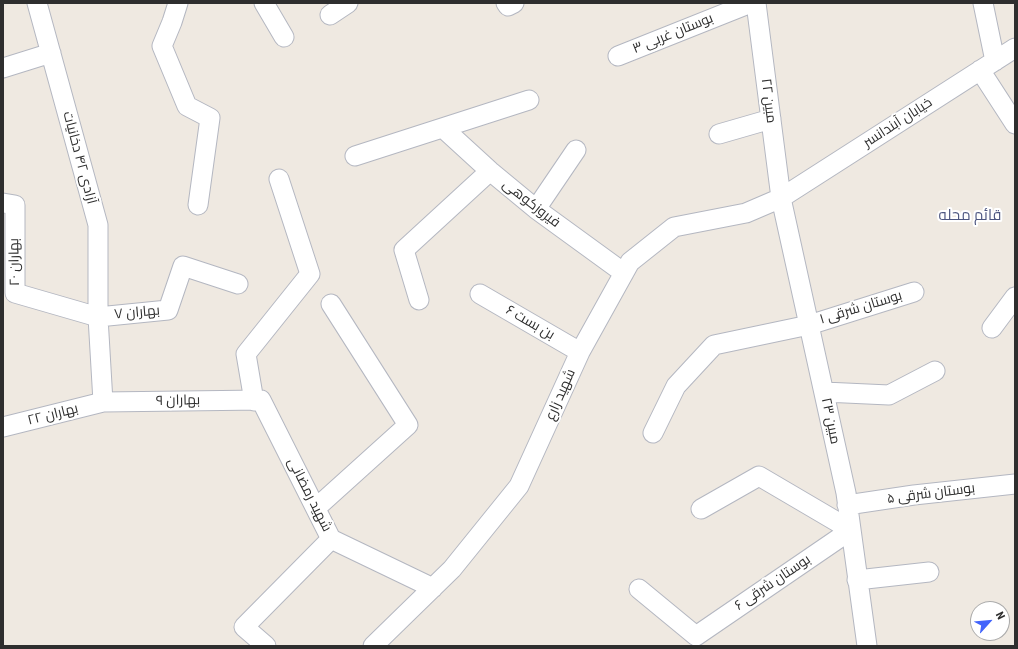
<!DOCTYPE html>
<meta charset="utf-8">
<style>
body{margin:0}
#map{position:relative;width:1018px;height:649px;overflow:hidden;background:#efe9e1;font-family:"Roboto Condensed",sans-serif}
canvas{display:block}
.frame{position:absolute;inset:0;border:4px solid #2e2e2e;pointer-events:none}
.north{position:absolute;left:970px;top:601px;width:40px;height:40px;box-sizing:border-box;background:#fff;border:1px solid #ababab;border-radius:50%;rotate:63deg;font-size:11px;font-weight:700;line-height:16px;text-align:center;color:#2e2e2e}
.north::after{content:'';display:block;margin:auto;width:14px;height:18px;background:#4264fb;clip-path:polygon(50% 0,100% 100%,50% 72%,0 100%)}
</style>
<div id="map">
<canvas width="1018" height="649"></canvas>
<div class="frame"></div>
<div class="north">N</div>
</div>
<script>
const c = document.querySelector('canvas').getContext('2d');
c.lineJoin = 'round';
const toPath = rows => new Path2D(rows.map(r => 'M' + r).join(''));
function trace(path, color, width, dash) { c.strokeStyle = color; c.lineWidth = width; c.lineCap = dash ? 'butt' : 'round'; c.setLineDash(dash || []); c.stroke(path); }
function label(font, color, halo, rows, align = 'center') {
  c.font = font + ' "Roboto Condensed",Cairo,sans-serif'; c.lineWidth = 4; c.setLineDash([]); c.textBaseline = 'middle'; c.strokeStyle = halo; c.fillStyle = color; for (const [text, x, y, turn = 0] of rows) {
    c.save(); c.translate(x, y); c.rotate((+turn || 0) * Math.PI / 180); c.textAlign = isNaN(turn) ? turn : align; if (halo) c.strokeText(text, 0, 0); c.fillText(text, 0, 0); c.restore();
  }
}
const street = toPath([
 [37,3,98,225,98,317,103,402],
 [178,3,172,22,162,46,187,106,210,118,198,205],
 [264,3,284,37],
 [506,3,508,6,514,3],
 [756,3,781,198,846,493,867,646],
 [983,3,995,61],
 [330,15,348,3],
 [618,56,751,3],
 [3,68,51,53],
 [980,70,1015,124],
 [443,128,490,171,536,209,624,273],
 [719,134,771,119],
 [355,156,529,100],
 [3,203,15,205,15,293,98,317,168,310,183,266,238,284],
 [536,209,576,150],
 [480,294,580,352],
 [419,300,404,250,490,171],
 [992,328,1015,297],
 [824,392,889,395,935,371],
 [254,401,246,354,310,274,279,179],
 [3,427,103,402,261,400,331,539,433,588],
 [653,433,676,386,714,345,809,325,914,292],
 [847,505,914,495,1015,484],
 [316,508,408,425,331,304],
 [857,580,929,572],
 [639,589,696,636,851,530,759,476,701,509],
 [266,646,244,627,331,539],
 [373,646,452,569,519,486,580,352,630,262,674,227,746,213,781,198,1015,48]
]);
trace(street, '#b4b7c1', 21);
trace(street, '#fff', 19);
label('14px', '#2e2e2e', '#fff', [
 ["بوستان غربی ۳",673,34,-22],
 ["مبین ۲۲",768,101,83],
 ["خیابان آبندانسر",898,123,-33],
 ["آزادی ۴۲ دخانیات",79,158,75],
 ["فیروزکوهی",531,204,38],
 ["بهاران ۲۰",15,262,-91],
 ["بوستان شرقی ۱",861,308,-17],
 ["بهاران ۷",137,313,-5],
 ["بن بست ۶",530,323,30],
 ["شهید زارع",561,395,-66],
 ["بهاران ۹",178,401,-1],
 ["بهاران ۲۲",53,415,-14],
 ["مبین ۲۳",830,421,78],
 ["بوستان شرقی ۵",931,494,-7],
 ["شهید رمضانی",309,495,63],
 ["بوستان شرقی ۶",773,583,-34]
]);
label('15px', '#4d5680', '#fff', [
 ["قائم محله",970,216]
]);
</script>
